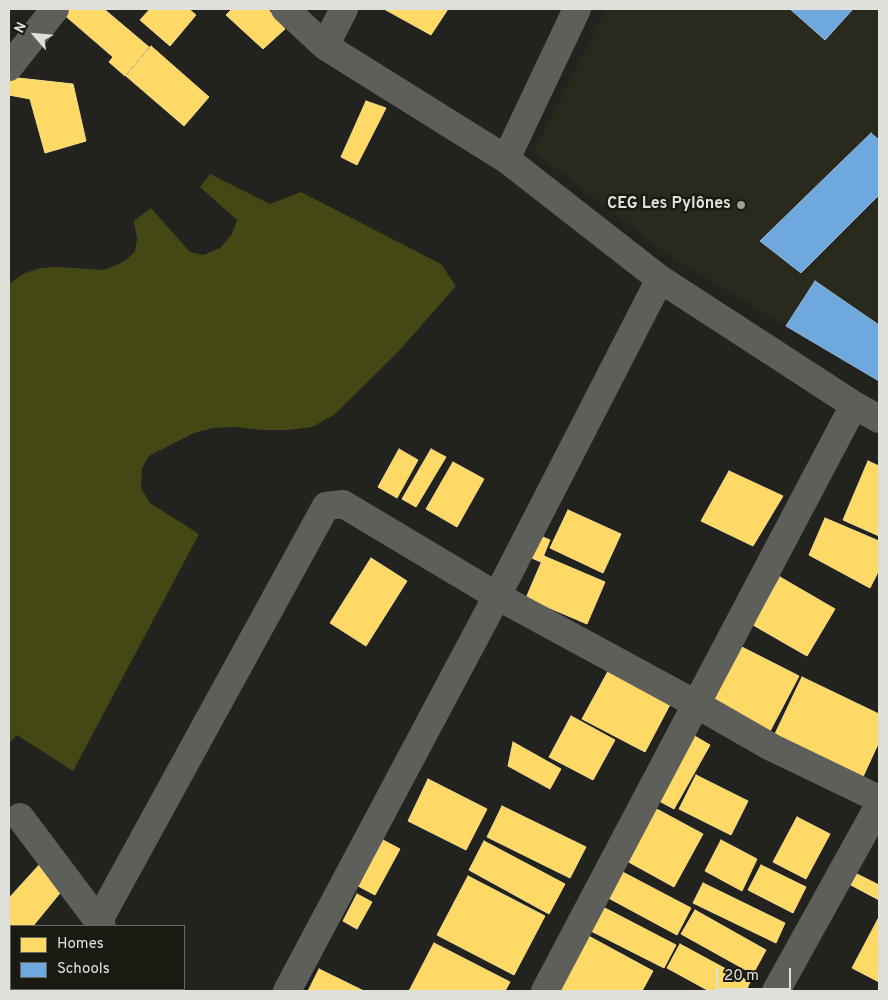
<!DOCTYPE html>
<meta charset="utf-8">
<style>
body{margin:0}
#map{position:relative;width:888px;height:1000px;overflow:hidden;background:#22221e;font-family:Overpass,sans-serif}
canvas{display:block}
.frame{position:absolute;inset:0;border:10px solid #e0e0db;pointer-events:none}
.legend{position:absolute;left:10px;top:925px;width:175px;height:65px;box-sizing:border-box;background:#1a1a13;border:1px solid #696963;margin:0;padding:6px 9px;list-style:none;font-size:15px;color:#e0e0db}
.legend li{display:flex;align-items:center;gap:10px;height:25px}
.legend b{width:25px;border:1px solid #696963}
.north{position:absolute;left:10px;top:10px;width:50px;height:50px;-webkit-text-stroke:4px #1a1a13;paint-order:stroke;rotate:297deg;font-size:14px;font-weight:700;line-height:20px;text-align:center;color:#e0e0db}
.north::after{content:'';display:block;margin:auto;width:18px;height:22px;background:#e0e0db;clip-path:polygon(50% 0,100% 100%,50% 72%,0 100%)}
.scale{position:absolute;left:716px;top:968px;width:75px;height:22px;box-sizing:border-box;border:2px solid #e0e0db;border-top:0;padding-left:6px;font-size:15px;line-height:18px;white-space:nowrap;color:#e0e0db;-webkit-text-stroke:4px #1a1a13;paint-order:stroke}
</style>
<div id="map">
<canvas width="888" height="1000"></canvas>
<div class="frame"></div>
<ul class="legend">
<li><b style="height:14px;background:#ffd966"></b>Homes</li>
<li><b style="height:14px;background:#6fa8dc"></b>Schools</li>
</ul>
<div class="north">N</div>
<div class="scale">20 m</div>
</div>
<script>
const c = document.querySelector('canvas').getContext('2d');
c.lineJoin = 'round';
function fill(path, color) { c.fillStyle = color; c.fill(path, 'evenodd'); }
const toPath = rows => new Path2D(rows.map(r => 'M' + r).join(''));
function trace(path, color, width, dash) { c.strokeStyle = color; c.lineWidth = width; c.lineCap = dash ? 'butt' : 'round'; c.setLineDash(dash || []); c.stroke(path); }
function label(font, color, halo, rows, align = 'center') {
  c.font = font + ' Overpass,sans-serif'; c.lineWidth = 5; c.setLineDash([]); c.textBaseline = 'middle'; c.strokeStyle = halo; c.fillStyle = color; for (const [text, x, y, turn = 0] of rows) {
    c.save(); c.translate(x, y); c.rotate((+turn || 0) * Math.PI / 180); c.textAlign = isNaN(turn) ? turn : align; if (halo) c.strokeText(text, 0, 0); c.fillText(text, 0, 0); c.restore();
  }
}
fill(toPath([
 [606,9,879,9,879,381,672,258,534,152]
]), '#292a1d');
fill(toPath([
 [210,174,270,204,301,192,441,264,456,286,399,351,334,415,312,427,288,430,261,430,237,427,213,428,194,433,149,456,142,468,141,488,150,503,199,534,73,771,17,735,9,743,9,284,25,273,41,268,58,267,104,270,123,262,135,252,137,239,134,221,151,208,190,252,203,255,220,248,232,234,237,220,200,187]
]), '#454814');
const homes = toPath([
 [66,9,104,9,149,47,125,76,109,62,113,57,62,13,66,9],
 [150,9,189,9,196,15,170,46,140,20,150,9],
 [232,9,268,9,285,29,263,49,226,15,232,9],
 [384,9,448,9,431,35,384,9],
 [151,46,209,97,184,126,126,76,151,46],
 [9,77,73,84,86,141,45,153,30,99,9,95,9,77],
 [366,101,386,108,357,165,341,157,366,101],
 [399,449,418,460,397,498,378,487,399,449],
 [431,449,446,457,416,507,402,499,431,449],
 [868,461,879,466,879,536,843,520,868,461],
 [453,462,484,479,457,527,426,509,453,462],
 [729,471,783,496,753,546,701,521,729,471],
 [568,510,621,534,603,573,550,548,568,510],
 [825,518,879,541,879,570,870,588,809,555,825,518],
 [536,534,550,540,541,562,527,556,536,534],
 [544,556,605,582,587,624,526,598,544,556],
 [371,558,407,581,366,646,330,623,371,558],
 [780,577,835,609,807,656,753,625,780,577],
 [736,644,799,676,768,735,706,702,736,644],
 [612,664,674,697,645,752,582,719,612,664],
 [802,677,879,714,879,742,861,781,773,738,802,677],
 [571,716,615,740,593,780,549,757,571,716],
 [686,731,710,745,674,809,650,796,686,731],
 [513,742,561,769,550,789,508,766,513,742],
 [696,775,748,801,731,835,679,809,696,775],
 [428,779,487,809,466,850,408,821,428,779],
 [502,806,586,847,570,878,487,837,502,806],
 [653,807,703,834,674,887,625,860,653,807],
 [797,817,830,834,806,879,773,862,797,817],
 [383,840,400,849,375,895,358,886,383,840],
 [721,840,757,859,742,891,705,871,721,840],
 [484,841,565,884,549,914,469,870,484,841],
 [40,864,60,893,33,926,11,926,11,989,37,989,35,991,9,991,9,898,40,864],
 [761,865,806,887,793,913,748,890,761,865],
 [615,868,691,908,677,935,601,894,615,868],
 [855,873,879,885,879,900,849,884,855,873],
 [468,876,545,916,514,975,437,935,468,876],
 [703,883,785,923,776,943,693,903,703,883],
 [357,894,372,902,357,929,343,921,357,894],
 [601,906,676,945,664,968,589,930,601,906],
 [695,910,766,950,753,974,681,934,695,910],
 [879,917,879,982,852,968,879,917],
 [583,933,653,971,642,991,552,991,583,933],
 [434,943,510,982,505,991,409,991,434,943],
 [680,944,750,982,746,991,709,991,667,968,680,944],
 [319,969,364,991,308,991,319,969]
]);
fill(homes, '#ffd966');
trace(homes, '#f6db89', 1);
const schools = toPath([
 [790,9,853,9,825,40,790,9],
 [871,133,879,140,879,195,801,273,760,241,871,133],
 [815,281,879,325,879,381,786,326,815,281]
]);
fill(schools, '#6fa8dc');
trace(schools, '#91b9dc', 1);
trace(toPath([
 [285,9,325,46,506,159,660,279,854,405,879,419],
 [325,46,344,9],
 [9,67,55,9],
 [506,159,577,9],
 [20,817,102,926],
 [98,922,326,506,343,504,497,596,696,704,771,747,879,799],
 [158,989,160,991],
 [287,991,497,596,660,279],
 [545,991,854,405],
 [776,991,879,805]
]), '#5e5f5b', 28);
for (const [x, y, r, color] of [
 [741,205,5,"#9e9e99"]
]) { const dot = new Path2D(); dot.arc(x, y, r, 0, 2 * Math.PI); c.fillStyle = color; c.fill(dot); trace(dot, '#1a1a13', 2); }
label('bold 16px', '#e0e0db', '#1a1a13', [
 ["CEG Les Pylônes",731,205]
], 'right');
</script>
